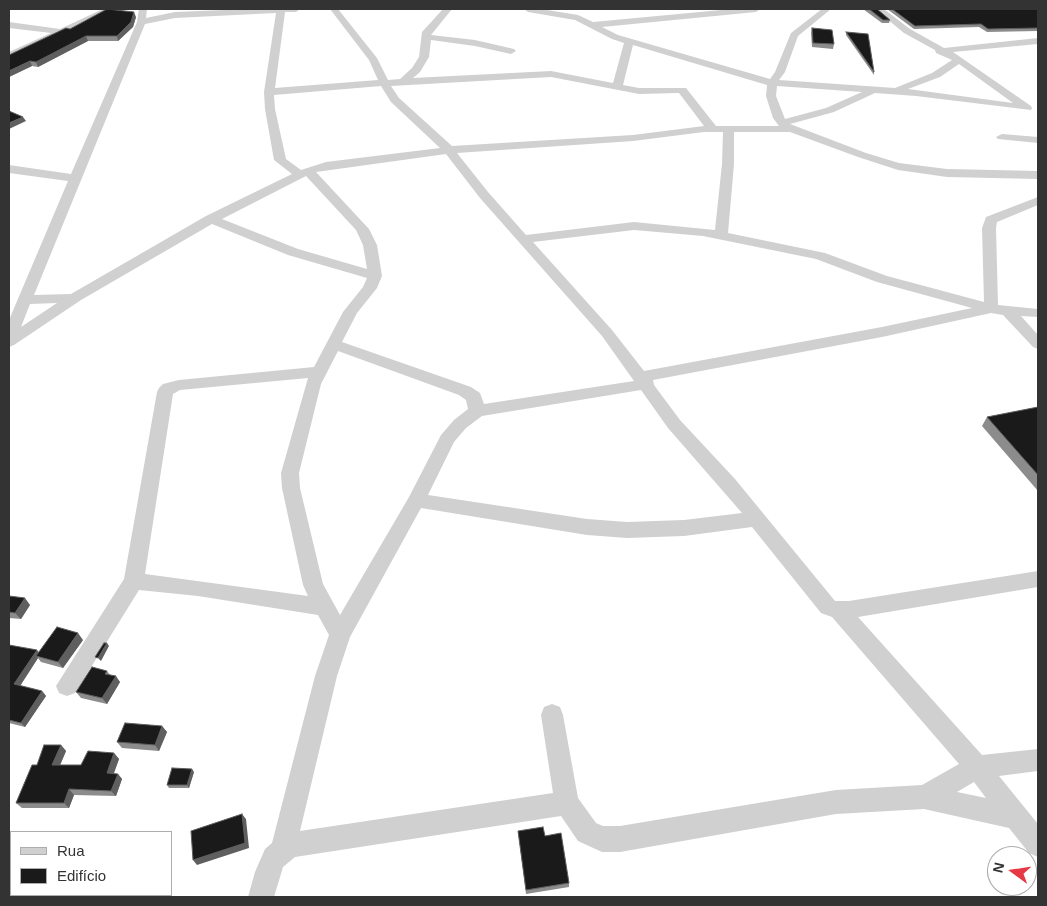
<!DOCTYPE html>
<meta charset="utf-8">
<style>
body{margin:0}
#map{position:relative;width:1047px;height:906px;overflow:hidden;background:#fff;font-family:Arial,sans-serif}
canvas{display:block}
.frame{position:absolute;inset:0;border:10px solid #333;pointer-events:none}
.legend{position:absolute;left:10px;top:831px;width:162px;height:65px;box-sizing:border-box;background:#fff;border:1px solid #adadad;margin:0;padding:6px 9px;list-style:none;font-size:15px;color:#333}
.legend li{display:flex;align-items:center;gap:10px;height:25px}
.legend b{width:25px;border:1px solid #adadad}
.north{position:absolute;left:987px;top:846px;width:50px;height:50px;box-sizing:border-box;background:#fff;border:1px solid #adadad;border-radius:50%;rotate:284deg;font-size:14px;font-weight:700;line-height:20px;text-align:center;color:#333}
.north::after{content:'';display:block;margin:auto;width:18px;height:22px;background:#e63946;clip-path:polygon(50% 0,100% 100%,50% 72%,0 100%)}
</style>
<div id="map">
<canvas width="1047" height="906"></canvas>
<div class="frame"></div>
<ul class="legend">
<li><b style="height:6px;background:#d0d0d0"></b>Rua</li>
<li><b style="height:14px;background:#1a1a1a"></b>Edifício</li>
</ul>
<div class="north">N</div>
</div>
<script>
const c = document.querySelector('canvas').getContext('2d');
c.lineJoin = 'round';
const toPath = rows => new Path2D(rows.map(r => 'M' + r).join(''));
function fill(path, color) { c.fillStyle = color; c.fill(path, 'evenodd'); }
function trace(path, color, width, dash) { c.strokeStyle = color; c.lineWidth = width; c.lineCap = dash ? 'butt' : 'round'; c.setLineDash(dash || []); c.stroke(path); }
fill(toPath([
 [103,9,114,9,9,59,9,52,51,33,9,28,9,22,60,29,103,9],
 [139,9,147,9,146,18,175,12,248,9,300,9,296,12,285,12,275,88,378,80,369,60,330,9,338,9,377,58,388,80,400,79,412,68,419,57,422,32,443,9,452,9,431,35,475,40,514,49,516,51,511,54,475,46,431,40,429,57,420,72,413,78,551,71,613,83,624,43,612,39,575,20,528,12,524,9,541,9,578,15,593,22,732,9,760,9,756,12,602,27,618,35,770,79,775,72,791,33,822,9,831,9,798,36,785,72,779,80,895,88,932,73,952,60,936,53,935,50,904,33,875,9,884,9,910,29,944,48,1038,38,1038,44,953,52,1031,106,1032,108,1031,110,916,96,875,93,834,112,790,124,866,153,899,163,947,169,1038,171,1038,179,947,177,898,170,858,157,790,132,734,132,734,164,728,233,825,253,887,276,984,302,982,228,985,220,986,217,1038,197,1038,205,997,222,996,228,998,305,1038,309,1038,317,1021,316,1038,335,1038,349,1033,347,1003,315,991,313,882,337,653,380,654,385,680,420,735,479,835,601,849,601,1038,571,1038,587,858,617,982,755,1038,749,1038,771,999,776,1038,824,1038,857,1029,853,1009,828,924,809,836,814,620,852,602,852,578,841,561,816,295,857,283,867,274,897,248,897,255,872,265,849,272,843,315,676,329,635,318,615,198,596,139,590,75,693,67,696,59,693,56,686,124,579,157,392,159,388,163,384,179,380,314,367,343,312,363,287,367,278,288,255,212,224,81,300,14,345,9,347,9,320,68,181,9,173,9,165,71,174,137,22,139,9],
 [276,13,264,92,265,109,274,160,292,174,206,216,71,294,34,295,145,24,175,18,276,13],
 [633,45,767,85,766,96,773,118,779,126,716,126,686,88,639,88,623,85,633,45],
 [959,64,1013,103,908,89,940,77,959,64],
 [551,77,639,94,679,93,704,126,633,135,452,146,399,98,391,86,551,77],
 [381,86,391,102,440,148,326,162,301,170,286,159,275,109,274,95,381,86],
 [777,86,862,92,826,108,785,119,776,96,777,86],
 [704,132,723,132,722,164,715,230,634,222,526,235,488,192,457,153,633,141,704,132],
 [446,154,480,198,602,336,634,381,484,404,480,393,471,387,342,342,357,313,377,288,382,276,377,245,369,229,316,172,446,154],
 [306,176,356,230,363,245,367,269,298,249,222,219,306,176],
 [634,230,703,236,816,259,877,282,972,308,882,327,644,371,612,330,533,242,634,230],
 [57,303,21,327,30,304,57,303],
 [338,351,459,395,466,400,468,409,454,420,441,435,409,497,340,615,323,584,300,488,299,473,321,384,338,351],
 [308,378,281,473,282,488,303,585,308,596,145,574,173,394,180,390,308,378],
 [641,390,668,428,742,513,684,520,627,522,587,519,428,495,454,442,466,428,482,416,641,390],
 [421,508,587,535,627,538,684,536,752,527,821,613,832,617,959,764,922,785,836,790,620,826,603,826,596,823,578,798,563,715,560,707,552,704,544,707,541,715,553,793,300,831,337,676,350,637,421,508],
 [974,782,986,798,957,792,974,782],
 [1002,134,1038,137,1038,143,998,139,996,137,1002,134]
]), '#d0d0d0');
fill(toPath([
 [863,9,877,9,890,20,889,23,882,23],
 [887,9,1038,9,1038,31,987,32,979,27,914,29],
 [136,17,133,27,118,41,88,41,38,67,32,66,9,77,70,29],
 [812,28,834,44,833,49,812,47,811,33],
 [846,32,874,72,874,75,846,35],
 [1038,407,1038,491,982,426,987,417],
 [9,596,30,605,21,619,9,618],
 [83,640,63,668,41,662,38,658,20,686,42,691,46,696,25,727,9,723,9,645,38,652],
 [107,671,110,675,120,682,107,704,81,698,76,692],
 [162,726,167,732,159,751,122,748,117,742],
 [61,745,66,751,60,765,81,765,114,753,119,759,113,774,118,774,122,779,116,796,74,795,69,808,22,808,16,803,37,765],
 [194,772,189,788,169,788,167,785],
 [518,831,545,836,569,883,569,887,526,894]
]), '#8c8c8c');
fill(toPath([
 [134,12,136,17,133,27,118,41,117,36],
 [86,36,88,41,38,67,36,62],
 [30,61,32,66,9,77,9,71],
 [23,117,26,121,9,129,9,123],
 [25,598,30,605,21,619,15,613],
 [78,633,83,640,63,668,58,662],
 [107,643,109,646,101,661,98,658],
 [37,650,41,655,36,656,38,658,18,689,14,684],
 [116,676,120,682,107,704,102,698],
 [42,691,46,696,25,727,21,723],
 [162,726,167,732,159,751,155,745],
 [61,745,66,751,58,770,52,765],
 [114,753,119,759,112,779,107,773],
 [192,769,194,772,189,788,187,785],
 [118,774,122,779,116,796,111,791],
 [69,789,74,795,69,808,64,803],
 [242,814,246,819,249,848,197,865,193,860]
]), '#5f5f5f');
const building = toPath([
 [107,9,134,12,131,22,117,36,86,36,36,62,30,61,9,71,9,55,66,28,70,29,107,9],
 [869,9,877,9,890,20,883,20,869,9],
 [892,9,1038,9,1038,28,988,29,981,24,915,26,892,9],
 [812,28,832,30,834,44,813,43,812,28],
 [846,32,868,34,874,72,846,32],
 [9,111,23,117,9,123,9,111],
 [1038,407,1038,475,987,417,1038,407],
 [9,596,25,598,15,613,9,612,9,596],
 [57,627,78,633,58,662,36,656,57,627],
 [104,643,107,643,98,658,95,657,104,643],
 [9,645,37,650,14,684,42,691,21,723,9,720,9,645],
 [92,667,107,671,105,674,116,676,102,698,76,692,92,667],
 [125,723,162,726,155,745,117,742,125,723],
 [44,745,61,745,52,765,81,765,88,751,114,753,107,773,118,774,111,791,69,789,64,803,16,803,32,765,37,765,44,745],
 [172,768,192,769,187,785,167,785,172,768],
 [242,814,245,843,193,860,191,831,242,814],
 [543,827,545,836,561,833,569,883,526,890,518,831,543,827]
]);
fill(building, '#1a1a1a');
trace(building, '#5f5f5f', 1);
</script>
